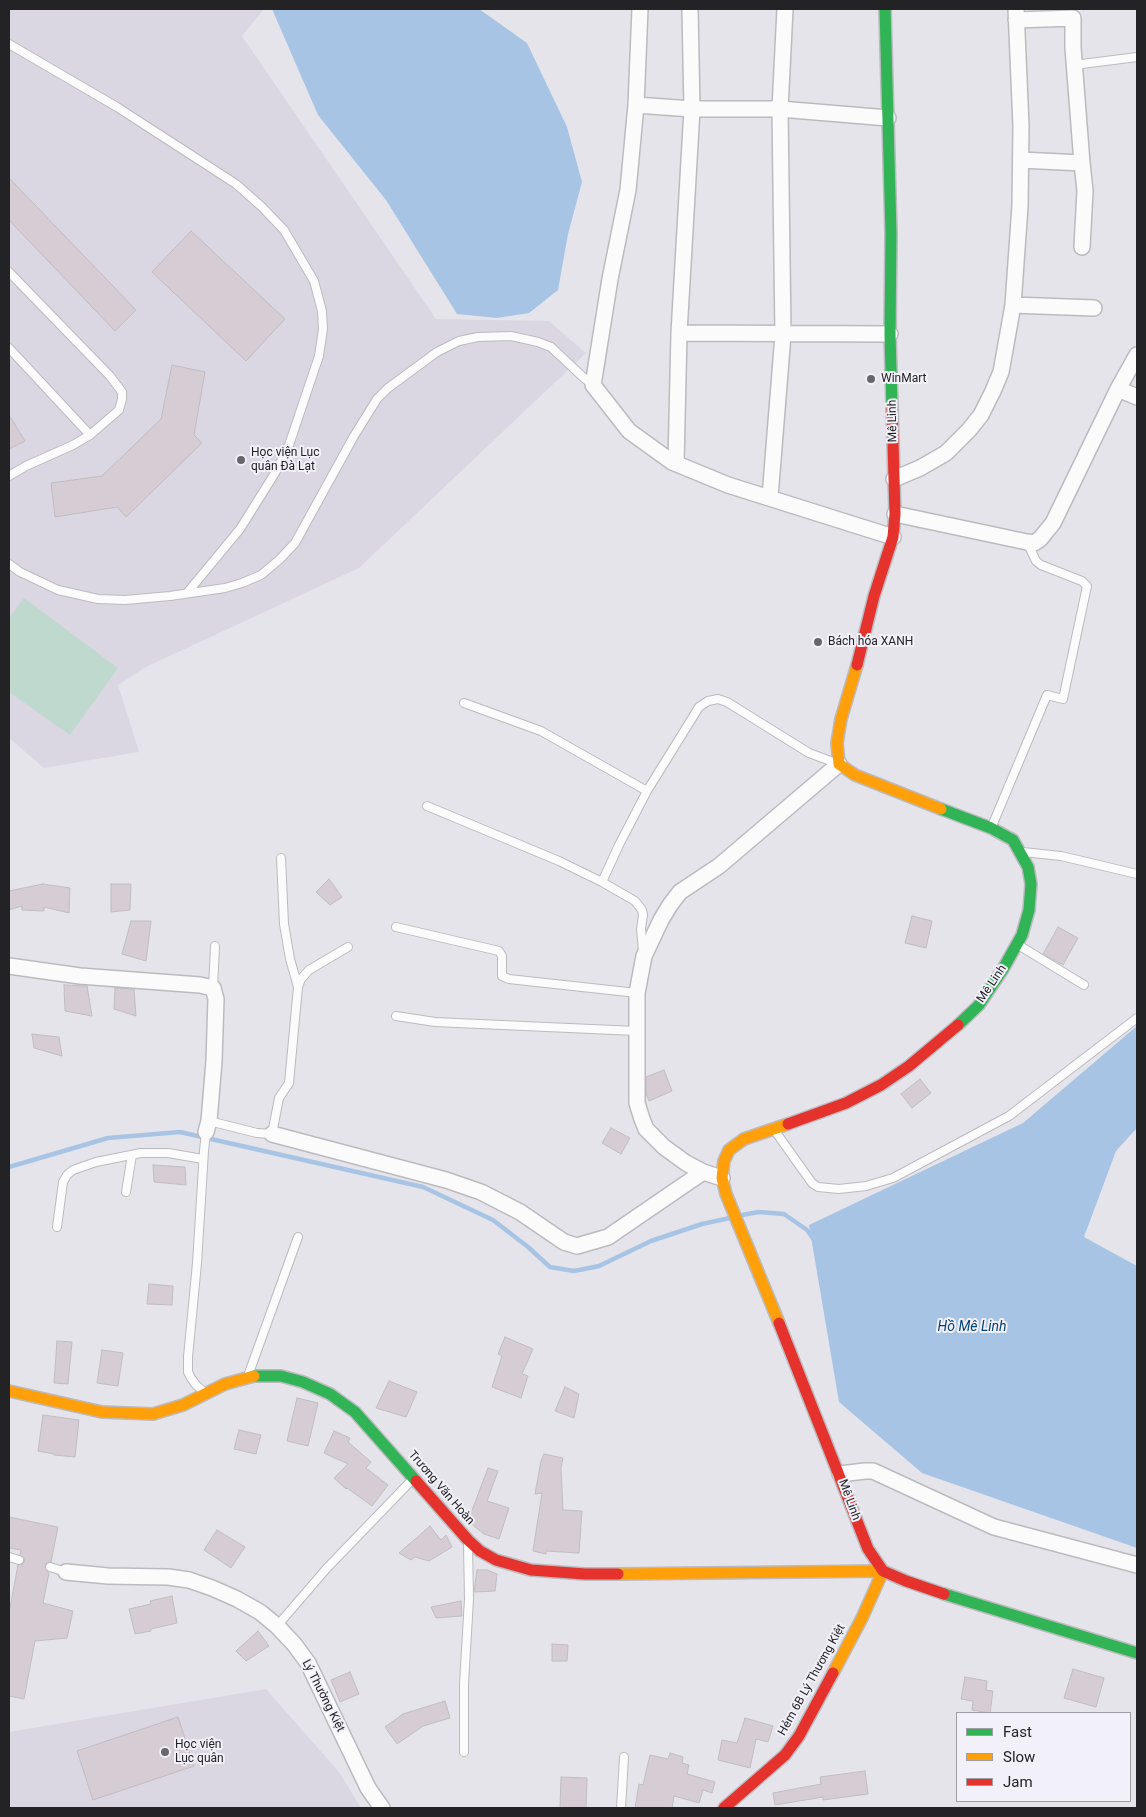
<!DOCTYPE html>
<meta charset="utf-8">
<style>
body{margin:0}
#map{position:relative;width:1146px;height:1817px;overflow:hidden;background:#e5e4ea;font-family:Roboto,sans-serif}
canvas{display:block}
.frame{position:absolute;inset:0;border:10px solid #232225;pointer-events:none}
.legend{position:absolute;left:956px;top:1712px;width:175px;height:90px;box-sizing:border-box;background:#f2f0f9;border:1px solid #9f9ea4;margin:0;padding:6px 9px;list-style:none;font-size:15px;color:#232225}
.legend li{display:flex;align-items:center;gap:10px;height:25px}
.legend b{width:25px;border:1px solid #9f9ea4}
</style>
<div id="map">
<canvas width="1146" height="1817"></canvas>
<div class="frame"></div>
<ul class="legend">
<li><b style="height:6px;background:#30b455"></b>Fast</li>
<li><b style="height:6px;background:#ff9f0a"></b>Slow</li>
<li><b style="height:6px;background:#e5322d"></b>Jam</li>
</ul>
</div>
<script>
const c = document.querySelector('canvas').getContext('2d');
c.lineJoin = 'round';
function fill(path, color) { c.fillStyle = color; c.fill(path, 'evenodd'); }
const toPath = rows => new Path2D(rows.map(r => 'M' + r).join(''));
function trace(path, color, width, dash) { c.strokeStyle = color; c.lineWidth = width; c.lineCap = dash ? 'butt' : 'round'; c.setLineDash(dash || []); c.stroke(path); }
function label(font, color, halo, rows, align = 'center') {
  c.font = font + ' Roboto,sans-serif'; c.lineWidth = 4; c.setLineDash([]); c.textBaseline = 'middle'; c.strokeStyle = halo; c.fillStyle = color; for (const [text, x, y, turn = 0] of rows) {
    c.save(); c.translate(x, y); c.rotate((+turn || 0) * Math.PI / 180); c.textAlign = isNaN(turn) ? turn : align; if (halo) c.strokeText(text, 0, 0); c.fillText(text, 0, 0); c.restore();
  }
}
fill(toPath([
 [9,9,264,9,242,36,436,319,549,321,586,353,359,568,146,667,118,685,139,752,44,768,9,738],
 [266,1689,339,1772,361,1808,9,1808,9,1732]
]), '#dad7e3');
fill(toPath([
 [24,598,118,668,70,735,9,692,9,618]
]), '#c0d9ce');
fill(toPath([
 [272,9,479,9,527,43,567,127,582,182,568,234,558,290,529,313,497,318,457,314,386,200,318,115],
 [1137,1026,1137,1128,1116,1151,1084,1237,1137,1266,1137,1548,922,1473,839,1402,809,1225,1023,1123]
]), '#a8c4e4');
trace(toPath([
 [9,1167,108,1138,180,1132,423,1187,493,1220,528,1247,550,1267,574,1271,599,1266,651,1241,702,1224,730,1218],
 [742,1215,759,1212,784,1214,807,1230,814,1240]
]), '#a8c4e4', 4.5);
const building = toPath([
 [9,178,136,310,115,331,9,220,9,178],
 [191,231,285,319,246,361,152,272,191,231],
 [172,365,205,372,194,435,202,443,126,517,117,507,55,517,51,483,102,476,161,419,172,365],
 [9,415,25,441,9,449,9,415],
 [329,879,342,897,330,905,316,892,329,879],
 [43,884,70,888,69,913,44,907,44,911,22,910,22,906,9,910,9,891,43,884],
 [111,884,131,884,130,910,111,912,111,884],
 [912,916,932,921,926,948,905,943,912,916],
 [131,921,151,921,146,961,122,954,131,921],
 [1058,927,1078,938,1063,965,1043,954,1058,927],
 [64,985,87,986,92,1016,65,1011,64,985],
 [115,988,134,989,136,1016,114,1009,115,988],
 [32,1034,59,1037,62,1056,34,1048,32,1034],
 [664,1070,672,1091,649,1101,646,1093,646,1077,664,1070],
 [920,1079,931,1093,912,1108,901,1094,920,1079],
 [611,1128,630,1138,621,1154,602,1143,611,1128],
 [153,1165,185,1167,186,1185,154,1182,153,1165],
 [149,1284,173,1286,172,1305,147,1304,149,1284],
 [505,1337,533,1349,522,1374,528,1376,521,1398,492,1387,502,1356,498,1354,505,1337],
 [57,1341,72,1342,68,1384,54,1383,57,1341],
 [102,1350,123,1353,118,1386,97,1383,102,1350],
 [389,1381,417,1392,406,1417,376,1408,389,1381],
 [565,1387,579,1394,574,1418,555,1411,565,1387],
 [297,1398,318,1403,308,1446,287,1441,297,1398],
 [43,1415,79,1420,75,1457,54,1455,54,1454,38,1451,43,1415],
 [239,1430,261,1435,256,1454,234,1449,239,1430],
 [334,1431,350,1438,348,1442,371,1462,366,1468,388,1485,372,1506,347,1488,346,1489,334,1478,348,1464,324,1453,334,1431],
 [544,1454,563,1458,561,1468,563,1510,582,1511,579,1553,546,1551,546,1554,533,1551,542,1493,535,1494,541,1461,544,1454],
 [488,1468,498,1471,487,1501,509,1508,499,1539,484,1534,468,1521,488,1468],
 [9,1517,58,1527,51,1562,47,1563,45,1566,46,1570,49,1573,43,1603,73,1611,67,1638,35,1641,24,1699,9,1696,9,1613,18,1565,23,1564,25,1559,20,1555,21,1550,9,1548,9,1517],
 [430,1526,441,1540,446,1535,452,1547,429,1561,415,1557,411,1560,399,1553,430,1526],
 [217,1530,245,1547,231,1568,204,1550,217,1530],
 [477,1570,487,1570,497,1574,495,1591,474,1592,477,1570],
 [172,1596,177,1623,151,1629,151,1631,135,1634,129,1609,151,1604,150,1601,172,1596],
 [461,1601,462,1616,436,1618,431,1607,461,1601],
 [258,1631,269,1646,246,1661,236,1651,258,1631],
 [552,1644,568,1645,567,1661,552,1661,552,1644],
 [1073,1669,1104,1678,1096,1707,1064,1698,1073,1669],
 [350,1672,359,1694,340,1702,331,1680,350,1672],
 [965,1677,987,1681,986,1690,993,1691,990,1713,972,1710,973,1701,961,1699,965,1677],
 [445,1701,450,1718,423,1726,397,1744,385,1727,403,1714,445,1701],
 [178,1717,194,1766,93,1800,77,1751,178,1717],
 [745,1718,773,1726,768,1742,756,1739,750,1768,718,1760,722,1740,737,1743,745,1718],
 [670,1753,683,1757,682,1763,689,1765,687,1774,715,1782,712,1793,703,1790,699,1803,674,1796,672,1808,635,1808,639,1784,643,1785,650,1755,668,1759,670,1753],
 [865,1771,868,1794,823,1800,823,1797,775,1805,773,1793,821,1784,820,1777,865,1771],
 [561,1777,587,1778,586,1808,560,1808,561,1777]
]);
fill(building, '#d5ccd4');
trace(building, '#c0bdc1', 1);
const lane = toPath([
 [9,44,117,107,236,184,262,207,284,230,314,281,322,311,323,329,319,356,289,445,275,473,240,529,187,593],
 [1074,65,1137,57],
 [9,272,110,376,122,392,122,399,119,410,90,435,9,348],
 [9,476,26,466,73,445,90,435],
 [9,564,20,572,58,590,98,599,125,600,170,596,225,588,242,583,261,575,280,559,295,543,354,436,377,399,388,388,437,352,459,341,478,337,511,336,538,342,551,347,584,378,593,385],
 [464,703,541,731,647,791],
 [427,806,559,861,602,882,635,901,642,910,643,915,641,929,643,951],
 [992,826,1047,695,1063,699,1087,586,1082,581,1041,565,1036,561,1027,542],
 [1023,852,1061,856,1137,874],
 [281,858,284,924,290,959,298,987],
 [602,882,619,845,647,791,699,707,708,701,718,699,727,702,809,753,836,763],
 [396,927,499,951,502,956,502,976,509,979,637,993],
 [1020,946,1084,985],
 [213,988,215,946],
 [396,1016,435,1022,636,1031],
 [209,1121,257,1133,272,1134,279,1098,289,1083,298,987,301,979,309,970,348,947],
 [775,1131,812,1183,818,1187,839,1189,866,1186,893,1178,1009,1116,1137,1018],
 [126,1192,132,1155],
 [57,1227,63,1182,67,1175,73,1170,96,1162,141,1153,168,1153,203,1159],
 [249,1373,298,1237],
 [203,1391,196,1385,191,1378,188,1372,188,1357,197,1263,204,1151,206,1132],
 [9,1557,19,1560],
 [50,1567,66,1572],
 [277,1626,327,1568,411,1481],
 [464,1752,464,1684,469,1599,468,1545],
 [621,1808,624,1757]
]);
const street = toPath([
 [640,9,636,105,628,190,610,279,593,385,629,431,672,462,728,485,893,537],
 [1016,20,1073,18,1073,48,1082,163,1021,160],
 [636,105,692,109,780,109,888,118],
 [1082,247,1085,191,1082,163],
 [1013,305,1094,308],
 [679,333,890,334],
 [1118,389,1137,397],
 [676,463,679,333,692,109,690,9],
 [894,479,920,468,946,453,969,430,981,415,993,391,1001,372,1013,305,1020,206,1021,126,1016,9],
 [770,497,783,335,780,109,785,9],
 [895,514,1027,542,1034,543,1040,539,1053,523,1118,389,1137,355],
 [9,966,80,976,200,985,213,988,216,999,214,1061,209,1121,206,1132],
 [272,1134,446,1180,481,1192,520,1212,564,1242,577,1246,608,1237,703,1172],
 [722,1178,703,1172,686,1163,664,1147,646,1129,642,1119,637,1103,637,993,644,956,661,920,670,905,680,892,719,866,839,764],
 [840,1474,865,1471,873,1471,994,1527,1137,1565],
 [66,1572,108,1576,168,1577,189,1580,212,1588,237,1599,260,1612,277,1626,294,1644,308,1663,368,1788,382,1808]
]);
const fast = toPath([
 [885,9,891,233,890,334,892,407],
 [941,809,991,828,1013,840,1028,867,1031,884,1029,910,1022,935,1003,969,979,1005,958,1025],
 [254,1376,281,1376,303,1382,330,1394,355,1412,416,1481],
 [944,1594,1137,1653]
]);
const slow = toPath([
 [857,665,841,719,837,743,839,764,855,775,941,809],
 [779,1323,726,1194,722,1178,724,1161,729,1150,744,1139,788,1124],
 [9,1391,102,1412,153,1414,183,1405,225,1384,254,1376],
 [618,1574,883,1571,862,1618,833,1673]
]);
const jam = toPath([
 [857,665,874,596,893,537,895,514,892,407],
 [788,1124,846,1103,881,1085,909,1066,958,1025],
 [779,1323,868,1549,883,1571,906,1581,944,1594],
 [416,1481,468,1540,480,1551,496,1560,531,1570,585,1574,618,1574],
 [724,1808,785,1755,799,1736,833,1673]
]);
trace(lane, '#bbbbbf', 10);
trace(street, '#bbbbbf', 18);
trace(fast, '#bbbbbf', 14);
trace(slow, '#bbbbbf', 14);
trace(jam, '#bbbbbf', 14);
trace(lane, '#fbfbfc', 8);
trace(street, '#fbfbfc', 15);
trace(fast, '#30b455', 11);
trace(slow, '#ff9f0a', 11);
trace(jam, '#e5322d', 11);
for (const [x, y, r, color] of [
 [871,379,5,"#67666a"],
 [241,460,5,"#67666a"],
 [818,642,5,"#67666a"],
 [165,1752,5,"#67666a"]
]) { const dot = new Path2D(); dot.arc(x, y, r, 0, 2 * Math.PI); c.fillStyle = color; c.fill(dot); trace(dot, '#f2f0f9', 2); }
label('12px', '#232225', '#f2f0f9', [
 ["WinMart",881,379],
 ["Học viện Lục",251,453],
 ["quân Đà Lạt",251,467],
 ["Bách hóa XANH",828,642],
 ["Học viện",175,1745],
 ["Lục quân",175,1759]
], 'left');
label('12px', '#232225', '#f2f0f9', [
 ["Mê Linh",893,421,-91],
 ["Mê Linh",992,984,-56],
 ["Trương Văn Hoàn",441,1488,49],
 ["Mê Linh",849,1500,70],
 ["Hẻm 6B Lý Thương Kiệt",812,1680,-61],
 ["Lý Thường Kiệt",323,1696,63]
]);
label('italic 14px', '#014175', '#f2f0f9', [
 ["Hồ Mê Linh",972,1327]
]);
</script>
